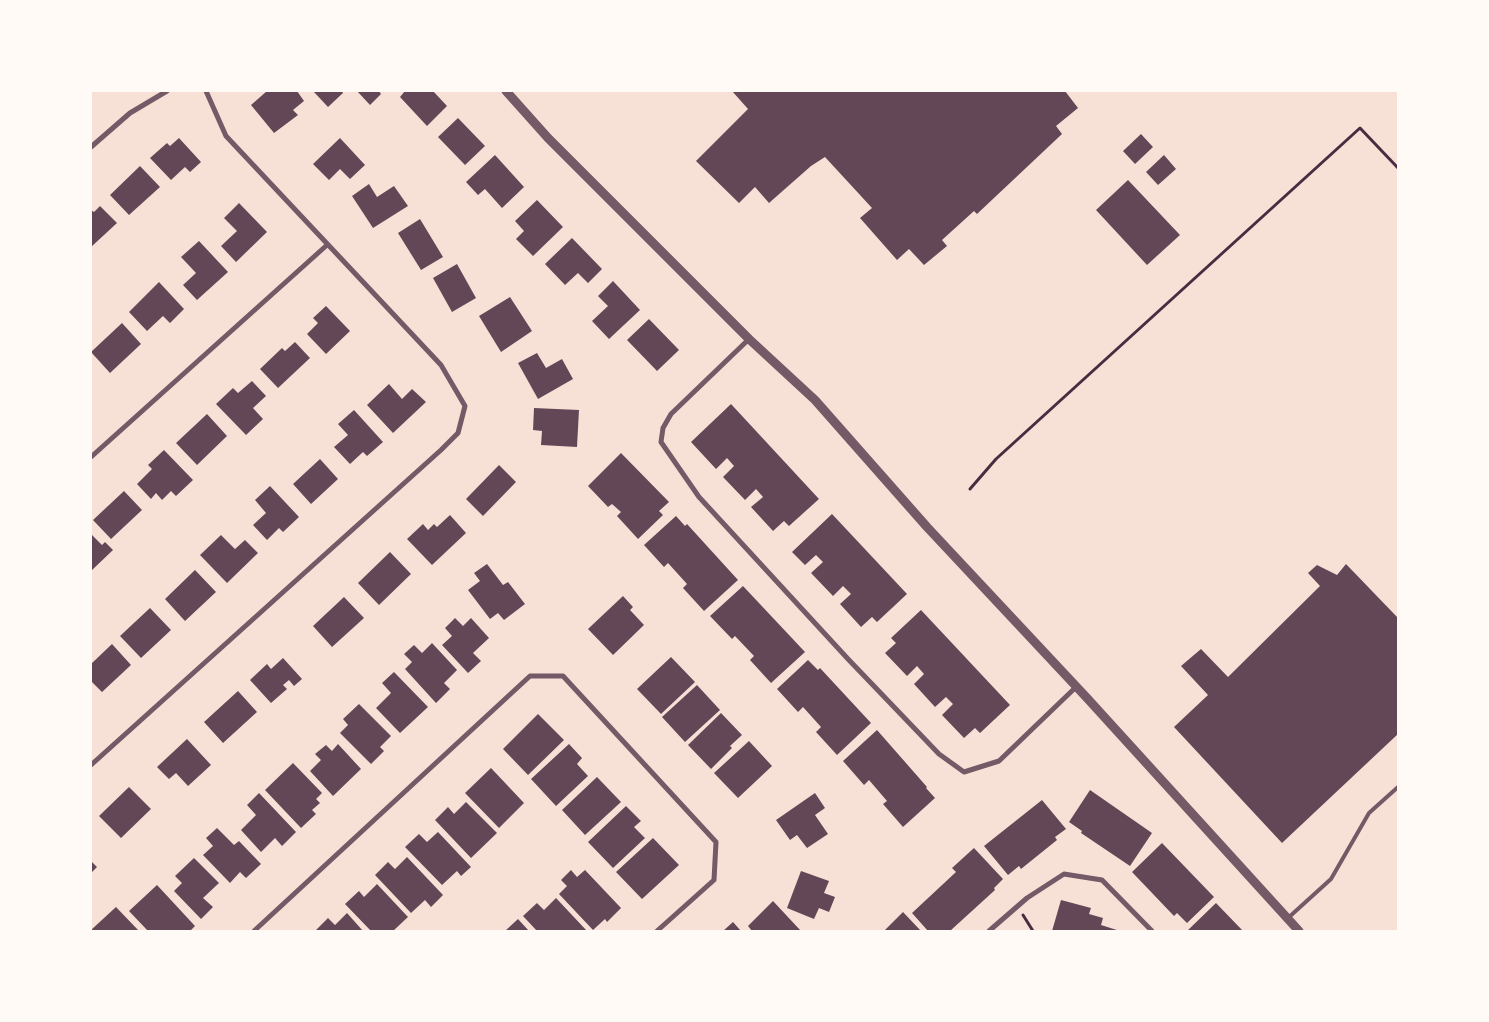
<!DOCTYPE html>
<style>
body{margin:0}
#map{position:relative;width:1489px;height:1022px;overflow:hidden;background:#f7e1d7;font-family:"Asap Condensed",sans-serif}
canvas{display:block}
.frame{position:absolute;inset:0;border:92px solid #fffaf5;pointer-events:none}
</style>
<div id="map">
<canvas width="1489" height="1022"></canvas>
<div class="frame"></div>
</div>
<script>
const c = document.querySelector('canvas').getContext('2d');
c.lineJoin = 'round';
function fill(path, color) { c.fillStyle = color; c.fill(path, 'evenodd'); }
const toPath = rows => new Path2D(rows.map(r => 'M' + r).join(''));
function trace(path, color, width, dash) { c.strokeStyle = color; c.lineWidth = width; c.lineCap = dash ? 'butt' : 'round'; c.setLineDash(dash || []); c.stroke(path); }
fill(toPath([
 [267,91,297,91,304,101,293,110,298,115,274,133,251,105],
 [313,91,342,91,343,93,328,107],
 [357,91,379,91,381,94,370,105],
 [405,91,433,91,447,106,427,126,400,97],
 [732,91,1065,91,1078,108,1056,126,1062,134,977,214,974,211,942,240,947,246,924,265,909,249,897,260,860,218,872,208,825,157,811,166,769,203,755,187,739,203,696,161,748,109],
 [458,118,485,146,465,165,438,137],
 [1141,134,1153,147,1135,164,1123,151],
 [179,138,201,162,190,172,185,167,171,180,150,158,167,143,170,146],
 [340,138,365,165,350,179,340,169,329,180,313,164],
 [495,155,524,187,502,208,485,189,478,195,466,182],
 [1164,155,1176,169,1158,185,1146,172],
 [140,166,160,187,129,215,110,195],
 [1128,180,1180,235,1147,265,1096,210],
 [369,184,377,197,394,186,408,206,373,228,352,196],
 [537,200,563,227,533,256,516,239,524,231,515,221],
 [239,203,267,232,236,262,221,246,237,231,224,218],
 [100,206,117,223,91,247,91,210,94,212],
 [420,219,443,257,421,270,398,233],
 [572,238,602,269,588,283,578,273,565,285,545,264],
 [199,241,228,272,197,300,183,285,196,273,181,257],
 [457,264,476,298,452,312,433,278],
 [613,281,640,310,609,339,592,321,608,306,598,296],
 [159,282,184,309,170,323,163,316,147,331,129,312],
 [510,297,532,331,501,352,479,316],
 [326,306,350,331,326,354,307,334,318,323,313,318],
 [649,319,679,350,657,371,627,340],
 [122,323,141,344,110,373,91,352],
 [295,342,310,358,278,388,260,369,282,348,285,351],
 [537,353,546,368,562,359,573,379,538,399,518,363],
 [252,381,266,396,253,408,263,419,246,435,216,404,233,388,238,393],
 [389,384,402,399,412,389,426,402,393,433,367,405],
 [731,404,819,499,789,526,784,521,773,531,751,507,763,497,756,489,745,500,723,477,734,466,727,458,716,469,691,442],
 [534,408,579,410,577,447,541,445,542,431,533,430],
 [354,410,383,442,367,456,363,452,350,464,334,447,348,435,338,424],
 [207,414,227,436,197,465,176,443],
 [164,450,193,480,176,496,171,491,162,500,156,493,151,499,137,484,152,469,148,465],
 [621,453,669,502,659,511,663,515,638,539,617,516,621,512,612,504,608,507,588,486],
 [320,459,338,479,311,504,293,484],
 [499,465,516,482,483,516,466,499],
 [270,486,299,517,283,532,279,528,267,540,253,525,266,513,255,500],
 [124,491,142,510,111,539,93,520],
 [832,514,907,594,877,622,872,617,861,627,840,604,851,594,843,586,833,596,811,573,823,562,816,555,805,565,792,552],
 [450,515,466,533,432,565,407,539,423,524,428,530,434,524,437,527],
 [676,516,685,526,687,524,738,580,704,611,683,588,687,584,668,563,664,567,644,545],
 [91,534,102,545,105,542,113,550,91,571],
 [221,535,235,549,245,540,258,553,227,583,200,555],
 [390,552,411,574,379,605,358,583],
 [487,564,503,585,508,582,525,604,504,620,498,613,490,619,468,590,480,581,474,573],
 [1346,564,1398,618,1398,734,1282,843,1174,727,1208,695,1181,666,1201,649,1228,677,1320,586,1308,573,1317,565,1337,575],
 [195,570,216,592,185,621,165,599],
 [743,586,805,652,771,683,750,660,754,656,735,636,732,639,710,616],
 [623,596,633,607,630,610,644,625,613,655,588,629],
 [344,597,364,618,332,647,313,626],
 [150,608,171,630,141,658,120,636],
 [921,610,1010,705,980,733,975,728,964,738,942,715,953,704,946,697,935,707,914,684,924,674,917,666,907,676,885,653,896,643,891,638],
 [455,618,463,626,471,618,489,638,473,653,481,661,468,673,442,645,452,636,445,628],
 [432,643,457,670,444,683,450,689,436,703,405,669,412,662,404,654,414,645,422,653],
 [112,644,131,665,102,692,91,681,91,664],
 [671,657,695,682,661,714,637,689],
 [283,658,302,679,294,686,289,680,283,685,287,689,271,703,250,680,267,664,271,669],
 [808,660,818,670,820,668,871,723,837,755,816,732,821,727,803,707,798,712,777,689],
 [394,672,428,707,400,733,376,708,391,693,382,683],
 [697,685,720,710,685,742,662,717],
 [238,691,257,712,223,743,204,722],
 [359,704,391,736,380,747,384,751,371,764,340,733,348,725,343,719],
 [721,713,742,735,730,746,732,748,711,769,688,745],
 [538,714,564,740,528,775,503,749],
 [877,730,927,787,926,788,935,798,903,827,883,804,887,801,869,780,864,785,843,761],
 [187,739,211,765,188,786,176,773,169,779,157,767],
 [749,741,772,766,738,798,714,773],
 [338,744,361,769,333,796,310,771,321,760,315,754,326,745,332,751],
 [569,744,582,758,577,764,588,776,556,806,531,779],
 [293,763,322,793,316,799,320,803,312,810,316,814,301,828,265,790],
 [491,768,524,803,499,828,465,793],
 [597,777,621,802,585,835,562,810],
 [129,787,151,809,121,838,99,816],
 [1090,790,1152,833,1130,866,1081,833,1082,831,1069,822],
 [259,793,296,832,282,846,275,838,261,852,241,830,256,815,247,805],
 [815,793,825,808,815,815,828,834,807,848,797,835,790,840,776,820],
 [1042,800,1066,829,1055,837,1057,840,1021,869,1019,866,1008,875,984,846],
 [466,802,497,833,471,858,435,820,448,807,454,814],
 [626,806,641,821,634,827,645,838,613,868,588,842],
 [217,828,234,845,239,841,261,864,246,878,240,872,230,883,203,855,213,846,206,838],
 [438,832,471,867,461,876,457,871,442,885,405,847,419,834,427,842],
 [653,838,679,865,642,899,616,872],
 [1162,843,1214,897,1187,923,1177,913,1174,916,1132,872],
 [974,848,1003,879,994,888,995,890,950,931,928,931,912,913,956,872,952,868],
 [407,857,443,895,431,907,425,900,411,913,375,875,388,862,395,869],
 [194,858,219,883,203,898,213,907,201,919,174,891,182,883,175,876],
 [91,861,97,867,91,873],
 [571,870,577,877,585,870,621,908,607,922,605,919,593,930,559,894,567,886,561,880],
 [801,871,829,881,824,893,835,897,829,912,819,908,814,919,787,908],
 [377,884,408,917,393,931,371,931,345,904,359,891,364,897],
 [157,885,195,926,190,931,148,931,129,911],
 [556,898,587,931,537,931,523,916,537,903,544,910],
 [1061,900,1091,908,1089,914,1103,918,1101,925,1120,931,1052,931],
 [773,901,801,931,752,931,748,926],
 [1216,903,1243,931,1187,931],
 [116,907,139,931,91,931,91,930],
 [903,912,921,931,884,931],
 [347,913,363,931,315,931,328,918,335,925],
 [518,919,529,931,505,931],
 [733,922,741,931,723,931]
]), '#644757');
trace(toPath([
 [970,489,996,459,1360,128,1398,168],
 [1023,915,1033,931]
]), '#4a2c40', 3);
trace(toPath([
 [1288,918,1331,879,1369,813,1398,787]
]), '#755966', 4);
trace(toPath([
 [91,147,130,113,167,91],
 [749,339,671,414,663,428,661,442,699,497,848,659,939,754,964,772,999,761,1076,687],
 [91,457,327,245],
 [91,765,441,450,458,433,465,406,441,365,226,136,206,91],
 [254,931,530,676,563,676,716,842,714,880,657,931],
 [989,931,1027,898,1064,874,1102,880,1152,931]
]), '#755966', 5);
trace(toPath([
 [506,91,548,138,749,339,815,400,927,527,1087,698,1299,931]
]), '#755966', 9);
</script>
